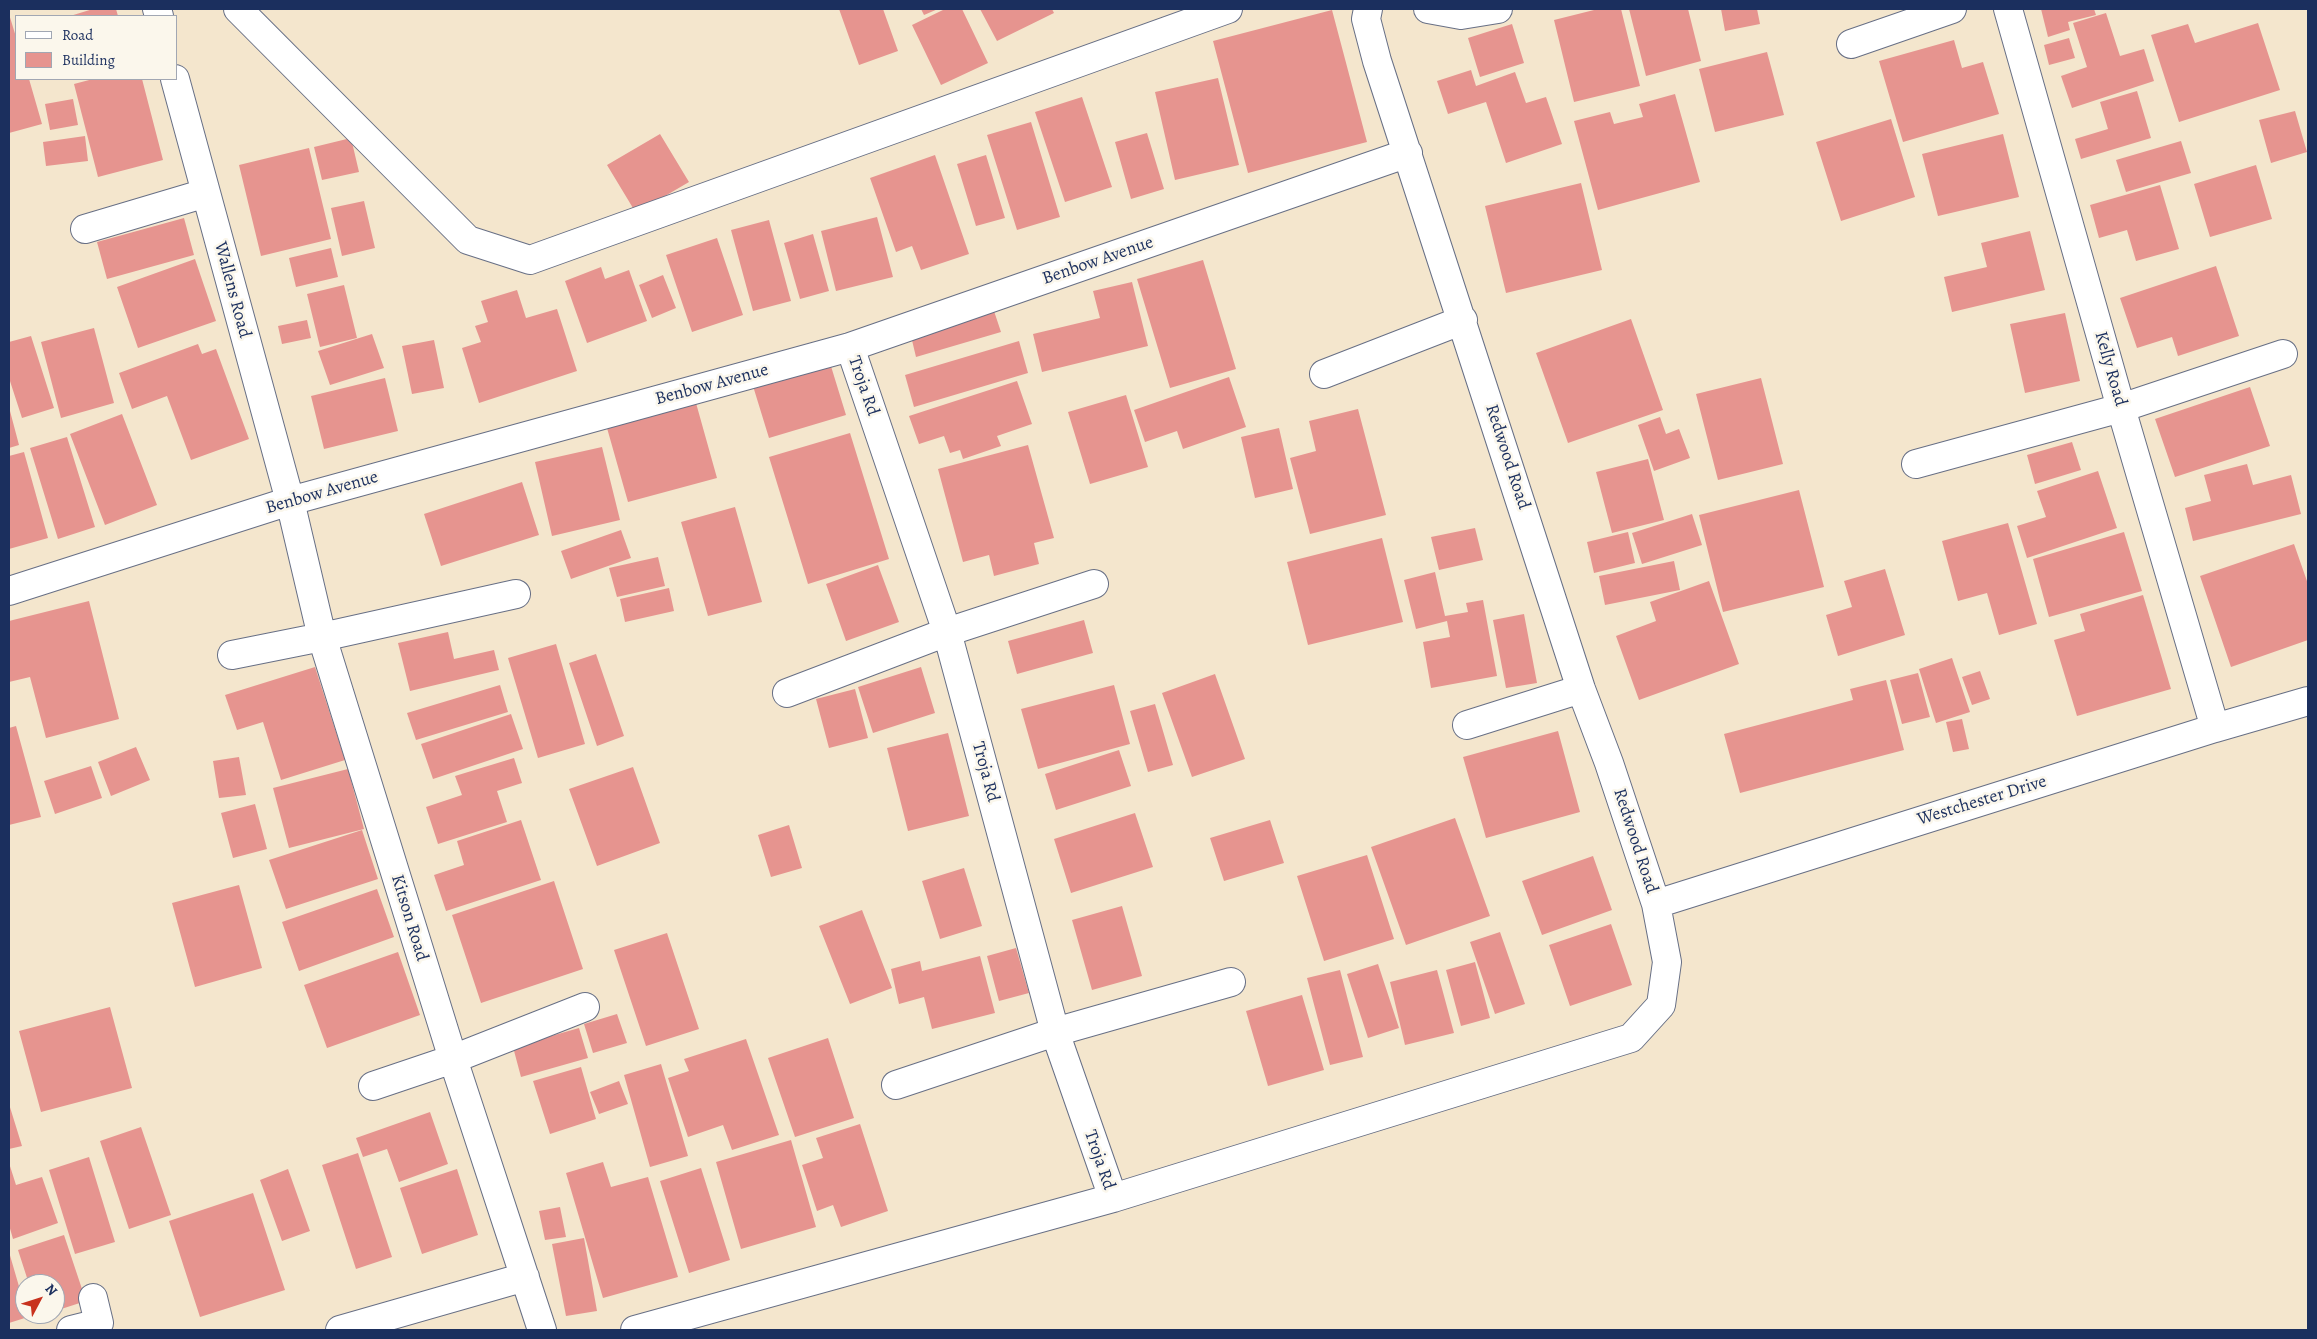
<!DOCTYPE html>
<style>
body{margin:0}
#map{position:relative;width:2317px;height:1339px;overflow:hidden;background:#f4e6cd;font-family:Alegreya,serif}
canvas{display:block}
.frame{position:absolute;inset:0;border:10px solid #1b2f5e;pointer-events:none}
.legend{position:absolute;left:15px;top:15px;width:162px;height:65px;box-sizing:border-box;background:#fbf7ec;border:1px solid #a1a7b3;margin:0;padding:6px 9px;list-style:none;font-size:15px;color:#1b2f5e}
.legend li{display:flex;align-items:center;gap:10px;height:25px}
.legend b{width:25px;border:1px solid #a1a7b3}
.north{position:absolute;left:15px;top:1274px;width:50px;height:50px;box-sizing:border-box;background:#fbf7ec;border:1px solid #a1a7b3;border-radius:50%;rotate:50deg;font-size:14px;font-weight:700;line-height:20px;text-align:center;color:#1b2f5e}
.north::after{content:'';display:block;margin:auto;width:18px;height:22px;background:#c8321e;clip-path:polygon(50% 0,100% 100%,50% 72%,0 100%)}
</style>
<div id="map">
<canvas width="2317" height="1339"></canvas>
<div class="frame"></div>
<ul class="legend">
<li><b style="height:6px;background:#fff"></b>Road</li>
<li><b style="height:14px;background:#e6948f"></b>Building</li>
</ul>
<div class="north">N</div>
</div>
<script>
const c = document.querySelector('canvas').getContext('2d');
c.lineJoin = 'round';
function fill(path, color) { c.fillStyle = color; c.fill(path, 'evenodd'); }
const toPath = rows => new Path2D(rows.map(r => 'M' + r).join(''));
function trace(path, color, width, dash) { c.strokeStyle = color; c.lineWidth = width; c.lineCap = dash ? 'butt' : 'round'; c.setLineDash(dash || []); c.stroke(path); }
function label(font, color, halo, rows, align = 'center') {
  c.font = font + ' Alegreya,serif'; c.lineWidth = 5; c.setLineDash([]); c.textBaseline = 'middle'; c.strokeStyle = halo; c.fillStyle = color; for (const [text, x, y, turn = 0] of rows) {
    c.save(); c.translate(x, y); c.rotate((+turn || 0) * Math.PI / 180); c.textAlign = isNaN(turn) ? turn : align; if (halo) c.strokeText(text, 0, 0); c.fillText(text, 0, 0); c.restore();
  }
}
fill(toPath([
 [93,9,116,9,118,16,70,16],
 [839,9,883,9,898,51,859,65],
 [921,9,938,9,924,15],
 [945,9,962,9,988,63,941,85,912,25],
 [980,9,1052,9,1054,13,997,41],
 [1598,9,1621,9,1640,86,1574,102,1554,20],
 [1629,9,1688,9,1701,61,1646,76],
 [1721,9,1757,9,1760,24,1725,31],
 [2041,9,2094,9,2096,15,2068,22,2070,30,2048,37],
 [1332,10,1367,142,1248,173,1213,41],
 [2106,13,2120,56,2144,49,2154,81,2072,108,2061,76,2087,67,2073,23],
 [9,14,16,37,16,79,29,79,42,124,9,133],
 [2258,23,2280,90,2179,122,2151,35,2188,24,2195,43],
 [1512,24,1524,63,1480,77,1468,38],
 [2069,38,2075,58,2049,65,2044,45],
 [1954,40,1962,68,1983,62,1999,114,1903,142,1879,61],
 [1767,52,1784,115,1715,132,1699,69],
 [1471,70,1476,86,1515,72,1526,103,1546,97,1562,144,1506,163,1486,102,1448,114,1437,81],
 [1218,78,1239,165,1175,180,1155,92],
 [93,79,142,79,163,160,98,177,74,84],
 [2137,91,2151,138,2081,159,2075,139,2108,129,2100,102],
 [1675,94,1700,182,1598,210,1574,121,1610,112,1614,124,1643,117,1639,104],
 [1082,97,1112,187,1065,202,1035,112],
 [73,99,78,125,50,130,45,104],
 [2295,111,2307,152,2271,163,2259,120],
 [1891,119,1915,197,1841,221,1816,142],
 [1031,122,1060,217,1017,230,987,135],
 [1147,133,1164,189,1131,199,1115,142],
 [660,134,689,182,636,213,607,165],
 [2003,134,2019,197,1938,216,1922,154],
 [85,136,88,161,46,166,43,142],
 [351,138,359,172,322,180,314,147],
 [2181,141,2191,173,2126,192,2116,160],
 [309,148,331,239,261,256,239,165],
 [935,155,969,254,921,270,912,246,896,252,870,178],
 [986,155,1005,218,976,226,957,164],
 [2256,165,2272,219,2210,237,2194,184],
 [1581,183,1602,270,1506,293,1485,206],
 [2160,185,2179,249,2136,261,2127,230,2099,238,2090,205],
 [364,201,375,248,342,256,331,208],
 [877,217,893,277,836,291,821,231],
 [184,218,194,255,107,279,97,242],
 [769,220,791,301,753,311,731,230],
 [2030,231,2045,290,1952,312,1944,277,1987,267,1981,243],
 [813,234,829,291,800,299,784,243],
 [717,238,743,315,692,332,666,255],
 [331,248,338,277,296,287,289,258],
 [195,259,216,321,138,348,117,287],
 [1203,260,1236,369,1170,388,1137,279],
 [2216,266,2239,336,2178,356,2172,337,2137,348,2120,298],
 [601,267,605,279,629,270,647,321,587,343,565,281],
 [663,275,676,308,652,318,639,285],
 [1132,282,1148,346,1042,372,1033,334,1100,318,1093,291],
 [344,285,357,338,320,347,307,294],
 [517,290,526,318,557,309,577,371,479,403,462,348,481,342,475,326,488,322,481,301],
 [994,311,1001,332,916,357,911,336],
 [2065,313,2080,381,2025,393,2010,324],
 [1631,319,1663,410,1568,443,1536,353],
 [307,320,311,338,282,344,278,326],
 [94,328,114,403,61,418,41,342],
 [372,334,384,368,330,385,318,351],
 [31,336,54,408,22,418,9,378,9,342],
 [434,340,444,388,412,394,402,346],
 [1019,341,1028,373,914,407,905,375],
 [198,344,202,354,216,349,249,439,191,460,167,396,132,409,119,373],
 [830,363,846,415,769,438,753,386],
 [1229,377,1246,427,1183,449,1177,431,1145,442,1134,410],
 [385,378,398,431,324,449,311,396],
 [1761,378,1783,464,1718,480,1696,394],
 [1017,381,1032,424,997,436,1001,446,963,459,960,450,950,453,944,436,919,444,909,416],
 [2250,387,2270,446,2175,477,2155,419],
 [1126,395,1148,467,1090,484,1068,412],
 [696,403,717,478,628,502,607,428],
 [1358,409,1386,515,1310,534,1290,458,1316,451,1309,421],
 [10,411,19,445,9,448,9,412],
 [122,414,157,505,105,525,70,434],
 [1660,417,1666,434,1679,429,1690,458,1654,471,1638,425],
 [1279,428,1293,489,1255,498,1241,437],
 [850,433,889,559,808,584,769,457],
 [67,437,95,527,58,539,30,448],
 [2072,442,2081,470,2035,484,2027,455],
 [1028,445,1054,538,1034,543,1039,564,994,576,989,555,963,562,938,469],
 [602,447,620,520,552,536,535,462],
 [24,452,48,538,9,549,9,456],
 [1648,459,1664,520,1612,533,1596,472],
 [2247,464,2253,485,2291,475,2301,514,2193,541,2185,508,2211,501,2204,475],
 [2098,471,2117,528,2027,558,2017,526,2046,517,2037,491],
 [522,482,539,535,441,566,424,514],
 [1799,490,1824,587,1723,612,1699,515],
 [735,507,762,602,708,616,681,522],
 [1692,514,1702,545,1642,564,1632,533],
 [2008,523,2037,624,1999,635,1987,593,1958,601,1942,541],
 [1475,528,1483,560,1439,570,1431,537],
 [621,530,631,558,571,579,561,551],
 [1628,532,1635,563,1594,573,1587,542],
 [2124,532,2142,591,2049,617,2033,559],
 [1382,538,1403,622,1308,645,1287,562],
 [2294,544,2308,584,2308,640,2231,667,2200,576],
 [658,557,665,586,617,597,609,568],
 [1674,561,1680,590,1605,605,1599,576],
 [878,565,899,622,846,641,826,584],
 [1885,569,1905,635,1838,656,1826,615,1852,607,1844,581],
 [1435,572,1445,616,1468,612,1466,603,1483,600,1497,676,1431,688,1423,642,1450,637,1447,621,1416,629,1404,580],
 [1709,581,1739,664,1639,700,1616,636,1656,621,1650,602],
 [669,588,674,611,625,622,620,599],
 [2143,595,2171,689,2077,716,2054,640,2085,631,2080,614],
 [89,601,119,719,46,738,30,677,9,682,9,621],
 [1524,614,1537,683,1506,688,1493,620],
 [1084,620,1093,653,1017,674,1008,641],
 [448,632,454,659,494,650,499,670,410,691,398,643],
 [556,644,585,744,538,758,508,658],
 [596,654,624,736,597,746,569,663],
 [1952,658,1970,712,1936,723,1919,669],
 [315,667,345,760,281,780,263,722,237,730,225,695],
 [921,667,935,713,873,733,858,687],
 [1980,671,1990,699,1972,705,1962,677],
 [1918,673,1930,717,1902,724,1890,680],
 [1215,674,1245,759,1192,777,1162,693],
 [1886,680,1904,750,1740,793,1724,734,1853,700,1850,689],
 [500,685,508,712,416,740,407,713],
 [1114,685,1130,744,1038,769,1021,709],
 [855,689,868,738,829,748,816,699],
 [1155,704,1173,765,1148,772,1130,711],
 [511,714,523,749,433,779,421,744],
 [1962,719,1969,749,1953,752,1946,722],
 [16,726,41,817,9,825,9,728],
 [1558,731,1580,812,1486,838,1463,757],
 [948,733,969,816,908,831,887,748],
 [136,747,150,780,111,796,98,762],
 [1119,750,1131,786,1056,810,1045,774],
 [239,757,246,795,219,798,213,761],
 [514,758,522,783,497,791,507,822,438,844,426,807,462,795,455,776],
 [91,766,102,798,55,814,44,781],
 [633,767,660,843,597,866,569,789],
 [348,769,364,829,289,848,273,788],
 [255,804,267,849,233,858,221,813],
 [1135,813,1153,867,1071,893,1054,839],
 [1455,818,1490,916,1406,945,1371,847],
 [521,820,541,880,446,911,434,875,464,865,457,841],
 [1270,820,1284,863,1224,881,1210,838],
 [789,825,802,868,771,877,758,835],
 [362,830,378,879,286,909,269,860],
 [1367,855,1394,939,1324,961,1297,876],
 [1593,856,1612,910,1542,935,1522,881],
 [964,868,982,926,940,939,922,881],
 [554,881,583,969,481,1003,452,915],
 [239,885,262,968,195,987,172,903],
 [377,889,394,937,299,971,282,922],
 [1122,906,1142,976,1092,990,1072,920],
 [862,910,892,988,850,1004,819,926],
 [1611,924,1632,985,1570,1006,1549,945],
 [1500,932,1525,1004,1495,1014,1470,942],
 [667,933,699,1029,646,1046,614,950],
 [1016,948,1029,993,999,1001,987,956],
 [398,952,420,1015,327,1048,304,985],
 [980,956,995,1013,932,1029,924,997,899,1004,891,969,920,961,922,971],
 [1475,962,1490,1018,1461,1026,1446,970],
 [1378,964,1399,1028,1368,1038,1347,974],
 [1340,970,1363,1057,1330,1065,1307,978],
 [1437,970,1454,1033,1405,1045,1390,982],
 [1302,995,1324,1070,1268,1086,1246,1011],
 [110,1007,132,1088,41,1112,19,1031],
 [617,1014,627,1043,593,1053,584,1024],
 [579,1028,588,1058,521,1077,513,1047],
 [828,1038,854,1118,795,1137,768,1058],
 [746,1039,779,1135,732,1150,723,1125,688,1137,668,1078,689,1071,684,1059],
 [661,1064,688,1156,650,1167,624,1075],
 [581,1067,596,1119,550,1134,533,1081],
 [619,1081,628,1104,599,1114,590,1092],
 [9,1104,22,1146,9,1149],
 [430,1112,448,1164,399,1182,387,1149,363,1157,356,1138],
 [860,1124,888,1211,841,1227,833,1205,817,1211,802,1165,823,1158,816,1138],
 [141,1127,171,1215,129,1229,100,1141],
 [791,1140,816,1227,741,1249,716,1162],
 [358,1153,392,1257,356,1269,322,1165],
 [89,1157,115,1242,75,1254,49,1170],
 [603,1162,611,1187,648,1177,678,1277,603,1298,566,1173],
 [9,1163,16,1185,42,1177,58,1223,13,1239,9,1225],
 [701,1168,730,1260,689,1273,660,1181],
 [288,1169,310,1231,282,1241,260,1180],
 [457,1169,478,1235,422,1254,400,1188],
 [253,1193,285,1290,200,1317,169,1221],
 [560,1207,566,1237,545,1240,539,1211],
 [64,1235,86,1301,55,1311,55,1284,29,1284,18,1250],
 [584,1238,597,1311,566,1316,552,1244],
 [9,1252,25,1307,25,1314,28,1317,9,1323]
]), '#e6948f');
const street = toPath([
 [157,9,159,16],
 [2008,9,2121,408,2215,728],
 [1851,44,1952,9],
 [175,79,290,501,322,637,453,1059,542,1330],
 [85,229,206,193],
 [850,347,947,632,1055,1032,1113,1198],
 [1324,374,1463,320],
 [1916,464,2121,408,2283,354],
 [9,591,290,501,850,347,1408,153],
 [232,655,322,637,516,594],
 [787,693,947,632,1094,584],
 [1467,725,1581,689],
 [1656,904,2215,728,2308,701],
 [896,1085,1055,1032,1231,982],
 [373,1086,453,1059,585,1007],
 [71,1330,99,1323,93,1298],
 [340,1330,525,1277],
 [635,1330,1113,1198,1631,1038,1661,1005,1667,962,1656,904,1609,763,1581,689,1377,61,1366,19,1368,9]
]);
const secondary = toPath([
 [238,9,468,240,530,260,1228,9],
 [1428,9,1461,15,1498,9]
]);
trace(street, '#676f85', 30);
trace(secondary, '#676f85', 30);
trace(street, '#fff', 28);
trace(secondary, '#fff', 28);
label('18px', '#1b2f5e', '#fbf7ec', [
 ["Benbow Avenue",1098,261,-19],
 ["Wallens Road",232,290,75],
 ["Kelly Road",2110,369,74],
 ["Benbow Avenue",712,385,-15],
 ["Troja Rd",863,386,71],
 ["Redwood Road",1507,457,72],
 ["Benbow Avenue",322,493,-16],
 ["Troja Rd",985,772,75],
 ["Westchester Drive",1982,801,-17],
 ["Redwood Road",1635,841,72],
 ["Kitson Road",409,918,73],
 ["Troja Rd",1099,1160,71]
]);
</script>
